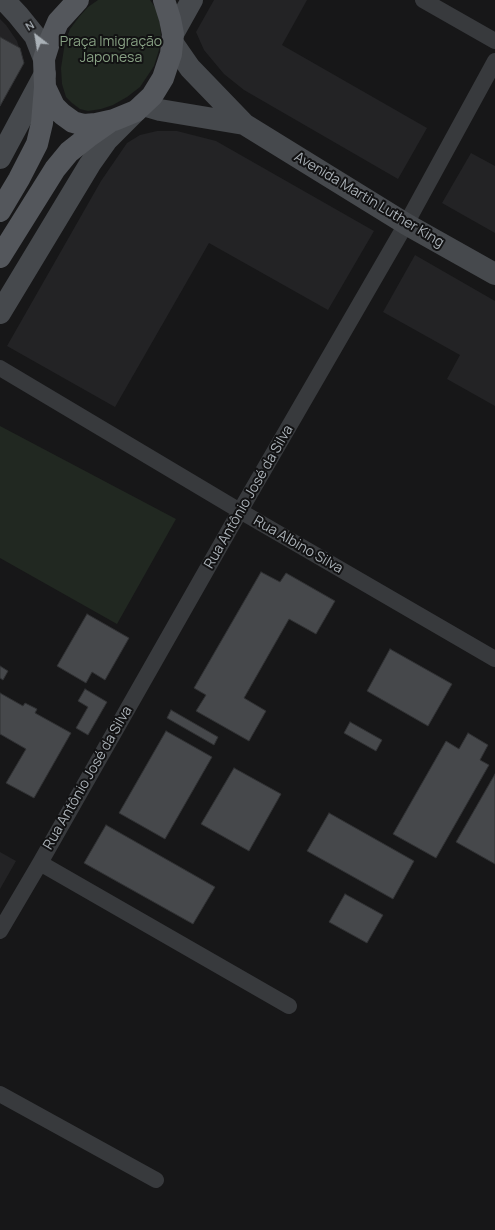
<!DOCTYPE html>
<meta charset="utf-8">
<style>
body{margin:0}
#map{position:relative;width:495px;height:1230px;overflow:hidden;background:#171718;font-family:Manrope,sans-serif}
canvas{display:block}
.north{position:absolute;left:16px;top:16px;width:40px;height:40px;-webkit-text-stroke:3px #121213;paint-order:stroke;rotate:329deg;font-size:11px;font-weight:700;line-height:16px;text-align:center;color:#aab1b7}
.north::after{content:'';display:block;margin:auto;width:14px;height:18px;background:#aab1b7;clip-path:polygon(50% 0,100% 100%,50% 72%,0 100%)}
</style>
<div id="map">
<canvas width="495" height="1230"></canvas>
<div class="north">N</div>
</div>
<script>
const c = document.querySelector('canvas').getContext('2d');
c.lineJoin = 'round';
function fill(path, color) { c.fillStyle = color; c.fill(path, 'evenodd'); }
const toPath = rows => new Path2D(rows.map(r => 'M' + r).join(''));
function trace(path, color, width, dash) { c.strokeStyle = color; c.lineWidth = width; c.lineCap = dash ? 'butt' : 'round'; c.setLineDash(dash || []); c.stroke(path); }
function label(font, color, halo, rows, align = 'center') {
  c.font = font + ' Manrope,sans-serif'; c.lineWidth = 4; c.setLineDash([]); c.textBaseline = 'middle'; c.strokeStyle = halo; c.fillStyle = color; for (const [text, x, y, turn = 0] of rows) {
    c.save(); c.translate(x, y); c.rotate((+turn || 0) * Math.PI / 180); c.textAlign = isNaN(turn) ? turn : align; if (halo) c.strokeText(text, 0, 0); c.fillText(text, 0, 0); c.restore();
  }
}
fill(toPath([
 [214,0,307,0,282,45,427,128,398,179,244,90,224,74,204,50,196,32],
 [0,19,6,25,17,41,24,63,0,107],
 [157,131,177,131,216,141,374,231,328,310,209,243,115,407,7,346,101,181,127,143,140,135],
 [471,153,495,166,495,233,442,203],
 [415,255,495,301,495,406,447,379,460,355,383,312],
 [0,852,16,861,0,889]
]), '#232325');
fill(toPath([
 [98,0,150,0,157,10,160,24,161,38,159,50,154,66,140,87,127,97,113,105,101,109,88,111,80,109,72,103,66,97,62,84,61,68,65,42,70,29,79,17,88,7],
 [0,426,176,519,117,624,0,558]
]), '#212821');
const building = toPath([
 [0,37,20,48,24,63,0,106,0,37],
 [261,572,280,582,286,573,335,601,316,634,289,619,244,698,266,711,249,741,196,711,206,695,194,688,261,572],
 [87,614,129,638,105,680,92,672,86,683,57,666,87,614],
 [390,649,452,684,428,726,367,691,390,649],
 [0,666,8,671,3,680,0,678,0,666],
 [85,689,107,702,88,735,76,728,88,707,78,701,85,689],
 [0,693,23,706,25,703,37,709,35,713,71,733,34,798,6,783,26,749,0,734,0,693],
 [171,710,218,737,214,745,167,718,171,710],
 [350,722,382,740,376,751,344,733,350,722],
 [166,731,212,757,165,839,119,813,166,731],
 [468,733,488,745,480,760,489,765,436,858,393,834,446,741,459,749,468,733],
 [234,768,281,794,249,851,201,824,234,768],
 [495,774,495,864,456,842,495,774],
 [329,813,414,861,393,899,307,851,329,813],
 [106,825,215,887,193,924,84,863,106,825],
 [345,894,383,915,367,943,329,922,345,894]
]);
fill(building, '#46484b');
trace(building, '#313234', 1);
trace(toPath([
 [423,0,495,41],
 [0,368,240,511,495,659],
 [40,863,289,1006],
 [0,931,40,863,240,511,406,224,495,61],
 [0,1094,156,1180]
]), '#383a3d', 16);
trace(toPath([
 [4,0,18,15,35,36,44,59],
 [173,34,192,0],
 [172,42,190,68,244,124,406,224,495,274],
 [143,105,160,110,244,124],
 [0,158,45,74],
 [0,313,90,164,107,140,136,111]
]), '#46494d', 22);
trace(toPath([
 [78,0,58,22,49,43,44,59,45,87,54,106,62,114,73,122,84,125,96,124,114,120,136,111,152,96,163,78,171,54,173,34,170,19,164,0],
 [0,211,19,179,37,144,42,123,45,87],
 [0,257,55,169,69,152,88,137,108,123]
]), '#54575c', 22);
label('14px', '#87a083', '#121213', [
 ["Praça Imigração",111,42],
 ["Japonesa",111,58]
]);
label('14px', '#aab1b7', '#121213', [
 ["Avenida Martin Luther King",369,200,31],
 ["Rua Antônio José da Silva",249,497,-60],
 ["Rua Albino Silva",298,545,30],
 ["Rua Antônio José da Silva",88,778,-60]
]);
</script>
